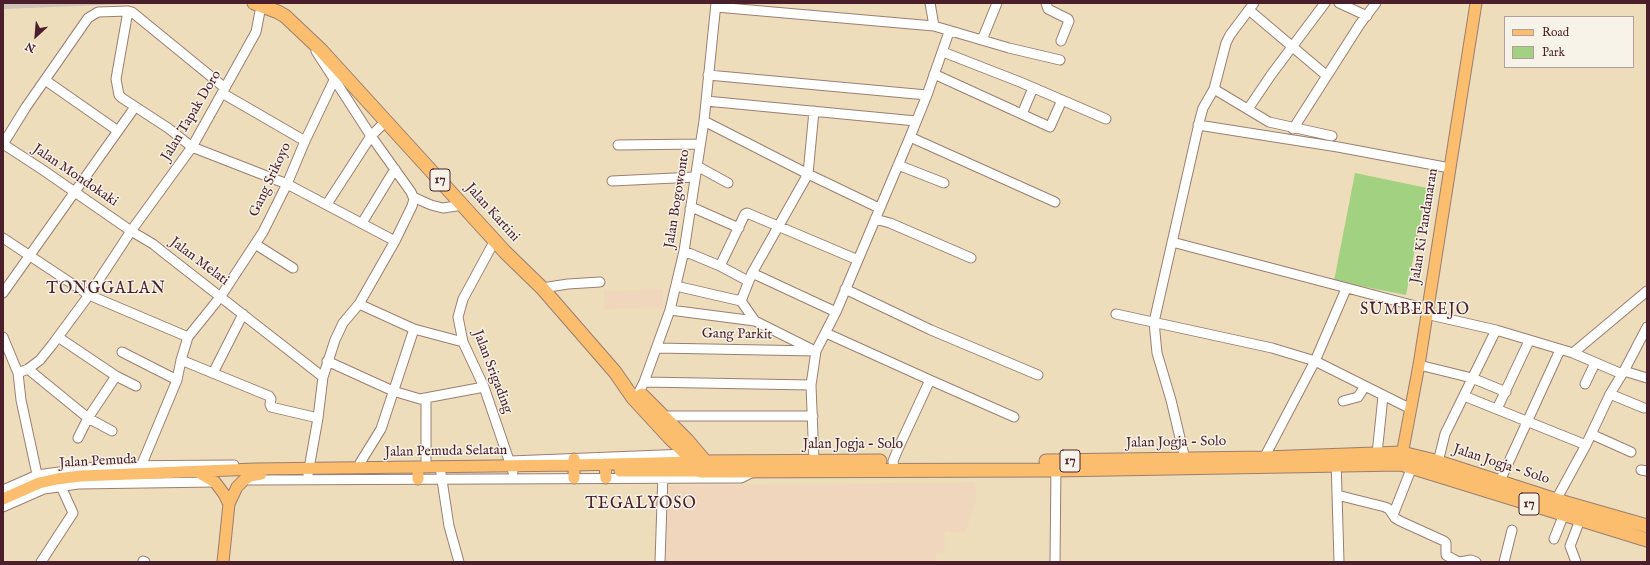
<!DOCTYPE html>
<style>
body{margin:0}
#map{position:relative;width:1650px;height:565px;overflow:hidden;background:#edddba;font-family:"IM FELL English",serif}
canvas{display:block}
.frame{position:absolute;inset:0;border:4px solid #4a1f2b;pointer-events:none}
.legend{position:absolute;left:1504px;top:16px;width:130px;height:52px;box-sizing:border-box;background:#f7f3e8;border:1px solid #b29e9c;margin:0;padding:5px 7px;list-style:none;font-size:12px;color:#4a1f2b}
.legend li{display:flex;align-items:center;gap:8px;height:20px}
.legend b{width:20px;border:1px solid #b29e9c}
.north{position:absolute;left:16px;top:16px;width:40px;height:40px;-webkit-text-stroke:3px #f7f3e8;paint-order:stroke;rotate:206deg;font-size:11px;font-weight:700;line-height:16px;text-align:center;color:#4a1f2b}
.north::after{content:'';display:block;margin:auto;width:14px;height:18px;background:#4a1f2b;clip-path:polygon(50% 0,100% 100%,50% 72%,0 100%)}
</style>
<div id="map">
<canvas width="1650" height="565"></canvas>
<div class="frame"></div>
<ul class="legend">
<li><b style="height:5px;background:#fbbd6e"></b>Road</li>
<li><b style="height:11px;background:#a2d281"></b>Park</li>
</ul>
<div class="north">N</div>
</div>
<script>
const c = document.querySelector('canvas').getContext('2d');
c.lineJoin = 'round';
function fill(path, color) { c.fillStyle = color; c.fill(path, 'evenodd'); }
const toPath = rows => new Path2D(rows.map(r => 'M' + r).join(''));
function trace(path, color, width, dash) { c.strokeStyle = color; c.lineWidth = width; c.lineCap = dash ? 'butt' : 'round'; c.setLineDash(dash || []); c.stroke(path); }
function label(font, color, halo, rows, align = 'center') {
  c.font = font + ' "IM FELL English",serif'; c.lineWidth = 3; c.setLineDash([]); c.textBaseline = 'middle'; c.strokeStyle = halo; c.fillStyle = color; for (const [text, x, y, turn = 0] of rows) {
    c.save(); c.translate(x, y); c.rotate((+turn || 0) * Math.PI / 180); c.textAlign = isNaN(turn) ? turn : align; if (halo) c.strokeText(text, 0, 0); c.fillText(text, 0, 0); c.restore();
  }
}
fill(toPath([
 [663,289,663,308,604,309,604,291],
 [975,482,976,500,965,533,945,532,944,555,936,554,936,562,666,562,666,486]
]), '#f0d6bc');
fill(toPath([
 [3,3,150,3,3,9]
]), '#cec2b9');
fill(toPath([
 [1355,173,1427,188,1406,295,1334,281]
]), '#a2d281');
const minor = toPath([
 [930,3,934,26],
 [1046,3,1048,9,1068,19,1069,21,1061,41],
 [1339,3,1367,16],
 [716,7,934,26,1009,48,1060,60],
 [1249,10,1327,76],
 [128,11,116,79,119,95,122,98,168,128,192,147,287,184,395,241],
 [982,40,997,3],
 [316,51,371,136,411,192,414,199,412,206,395,241,359,304,343,323,335,340,323,377],
 [943,52,1020,82,1106,119],
 [934,74,1050,127,1062,100],
 [708,75,927,95],
 [45,80,118,131],
 [1214,89,1269,122,1332,136],
 [222,93,305,141],
 [706,101,916,121],
 [1248,109,1271,75,1325,3],
 [1022,114,1033,88],
 [704,121,808,174,879,208],
 [1198,125,1338,147,1450,168],
 [1293,129,1360,24,1376,3],
 [910,137,1055,202],
 [3,144,43,170,131,231,192,147,256,32,261,6],
 [3,144,26,107,88,18,98,12,128,11,132,12,225,88],
 [618,145,700,144],
 [898,165,944,183],
 [697,166,728,183],
 [612,181,695,177],
 [413,197,431,205,443,208,463,205],
 [327,204,371,136,386,121],
 [690,209,696,209,739,228],
 [875,219,890,223,971,258],
 [362,223,395,169],
 [3,238,89,295,188,337],
 [495,240,463,299,458,317,463,342,484,387,513,472],
 [1172,242,1427,309],
 [255,244,293,268],
 [684,251,720,266,748,281],
 [720,266,745,214,747,213,858,260],
 [752,273,836,312],
 [676,286,741,301],
 [542,288,568,284,600,282],
 [845,289,931,330,1038,375],
 [3,293,135,107],
 [359,304,414,329,463,342],
 [670,310,755,321,811,349],
 [1116,314,1272,348,1315,361,1411,409],
 [1426,314,1496,330,1573,353,1647,291],
 [755,321,741,301,752,273,808,174,814,111],
 [826,333,930,380,898,449,893,461,894,470],
 [3,337,18,373,21,400,38,479],
 [58,337,116,376,136,386],
 [657,348,816,351],
 [122,352,177,380],
 [1573,353,1622,374],
 [181,360,188,337,221,296,263,232,287,184,305,141,336,76],
 [327,361,393,391,420,399,484,387],
 [1419,365,1472,378,1506,392],
 [28,369,88,418,112,431],
 [1624,371,1647,378],
 [18,373,28,369,40,360,52,345,89,295,131,231,153,244,168,256,323,377,318,418,308,474],
 [213,373,243,314],
 [930,380,1014,417],
 [644,382,811,385],
 [1585,384,1595,363],
 [639,392,644,382,670,310,684,251,704,121,716,3],
 [1610,394,1644,408],
 [1464,396,1586,445],
 [1343,401,1358,397,1365,386],
 [1497,409,1529,341],
 [663,416,813,416],
 [1591,434,1631,452],
 [78,438,88,418,116,376],
 [1377,454,1383,396],
 [1264,458,1315,361,1346,289],
 [1185,459,1171,400,1157,353,1154,322,1200,119,1203,108,1214,89,1226,43,1230,35,1254,3],
 [1336,459,1339,562],
 [426,461,426,399],
 [510,461,687,454],
 [814,461,811,385,816,351,836,312,910,137,927,95,949,32],
 [1438,462,1445,434,1496,330],
 [360,463,381,429,414,329],
 [440,467,449,526,459,562],
 [1641,470,1647,471],
 [139,471,177,380,181,360,269,396,271,399,270,404,271,407,318,418],
 [249,480,731,478,741,478,753,472],
 [1500,481,1560,350],
 [3,490,37,475,103,466,234,465],
 [1337,495,1385,507,1389,509,1395,518,1400,521,1444,541,1446,543,1446,555,1453,559,1459,562,1471,560,1476,562],
 [1556,500,1586,445,1610,394,1624,371,1647,327],
 [3,507,44,489,78,484,215,482],
 [1393,515,1412,467],
 [1554,539,1564,514],
 [143,561,145,562],
 [41,562,73,513,59,482],
 [660,562,663,473],
 [1055,562,1056,465],
 [1504,562,1512,530],
 [1576,562,1570,546,1580,520]
]);
const major = toPath([
 [1401,460,1419,365,1476,3],
 [605,464,606,478],
 [418,467,418,479],
 [620,471,701,471],
 [198,472,215,482,224,494,229,504],
 [574,478,574,459],
 [3,499,39,483,57,479,80,476,255,469,574,465,695,462],
 [223,562,229,504,237,487,244,480,250,476,261,474]
]);
const highway = toPath([
 [254,3,278,12,285,16,321,50,505,252,542,288,615,372,633,398,669,437,695,462,701,471,1055,470,1401,464,1647,540],
 [642,395,687,440,709,466],
 [1046,461,1264,458,1402,453,1435,461,1556,500,1647,526],
 [695,462,880,461]
]);
trace(minor, '#9c7e72', 11);
trace(major, '#9c7e72', 13);
trace(highway, '#9c7e72', 15);
trace(minor, '#fff', 9);
trace(major, '#fbbd6e', 11);
trace(highway, '#fbbd6e', 13);
for (const [x, y, w] of [
 [440,180,20],
 [1070,461,20],
 [1529,504,20]
]) { const box = new Path2D(); box.roundRect(x - w / 2, y - 11, w, 22, 3); c.fillStyle = '#f7f3e8'; c.fill(box); trace(box, '#4a1f2b', 1); }
label('bold 13px', '#4a1f2b', null, [
 ["17",440,180],
 ["17",1070,461],
 ["17",1529,504]
]);
label('14px', '#4a1f2b', '#f7f3e8', [
 ["Jalan Tapak Doro",192,116,-59],
 ["Jalan Mondokaki",75,176,34],
 ["Gang Srikoyo",271,180,-65],
 ["Jalan Bogowonto",678,199,-81],
 ["Jalan Kartini",492,213,48],
 ["Jalan Ki Pandanaran",1425,226,-81],
 ["Jalan Melati",199,262,37],
 ["Gang Parkit",737,335,1],
 ["Jalan Srigading",492,372,69],
 ["Jalan Jogja - Solo",1176,443,-1],
 ["Jalan Jogja - Solo",853,445],
 ["Jalan Pemuda Selatan",446,452,-1],
 ["Jalan Pemuda",98,462,-3],
 ["Jalan Jogja - Solo",1501,465,18]
]);
c.letterSpacing = '1px';
label('16px', '#4a1f2b', '#f7f3e8', [
 ["TONGGALAN",106,290],
 ["SUMBEREJO",1415,311],
 ["TEGALYOSO",641,505]
]);
c.letterSpacing = '0px';
</script>
